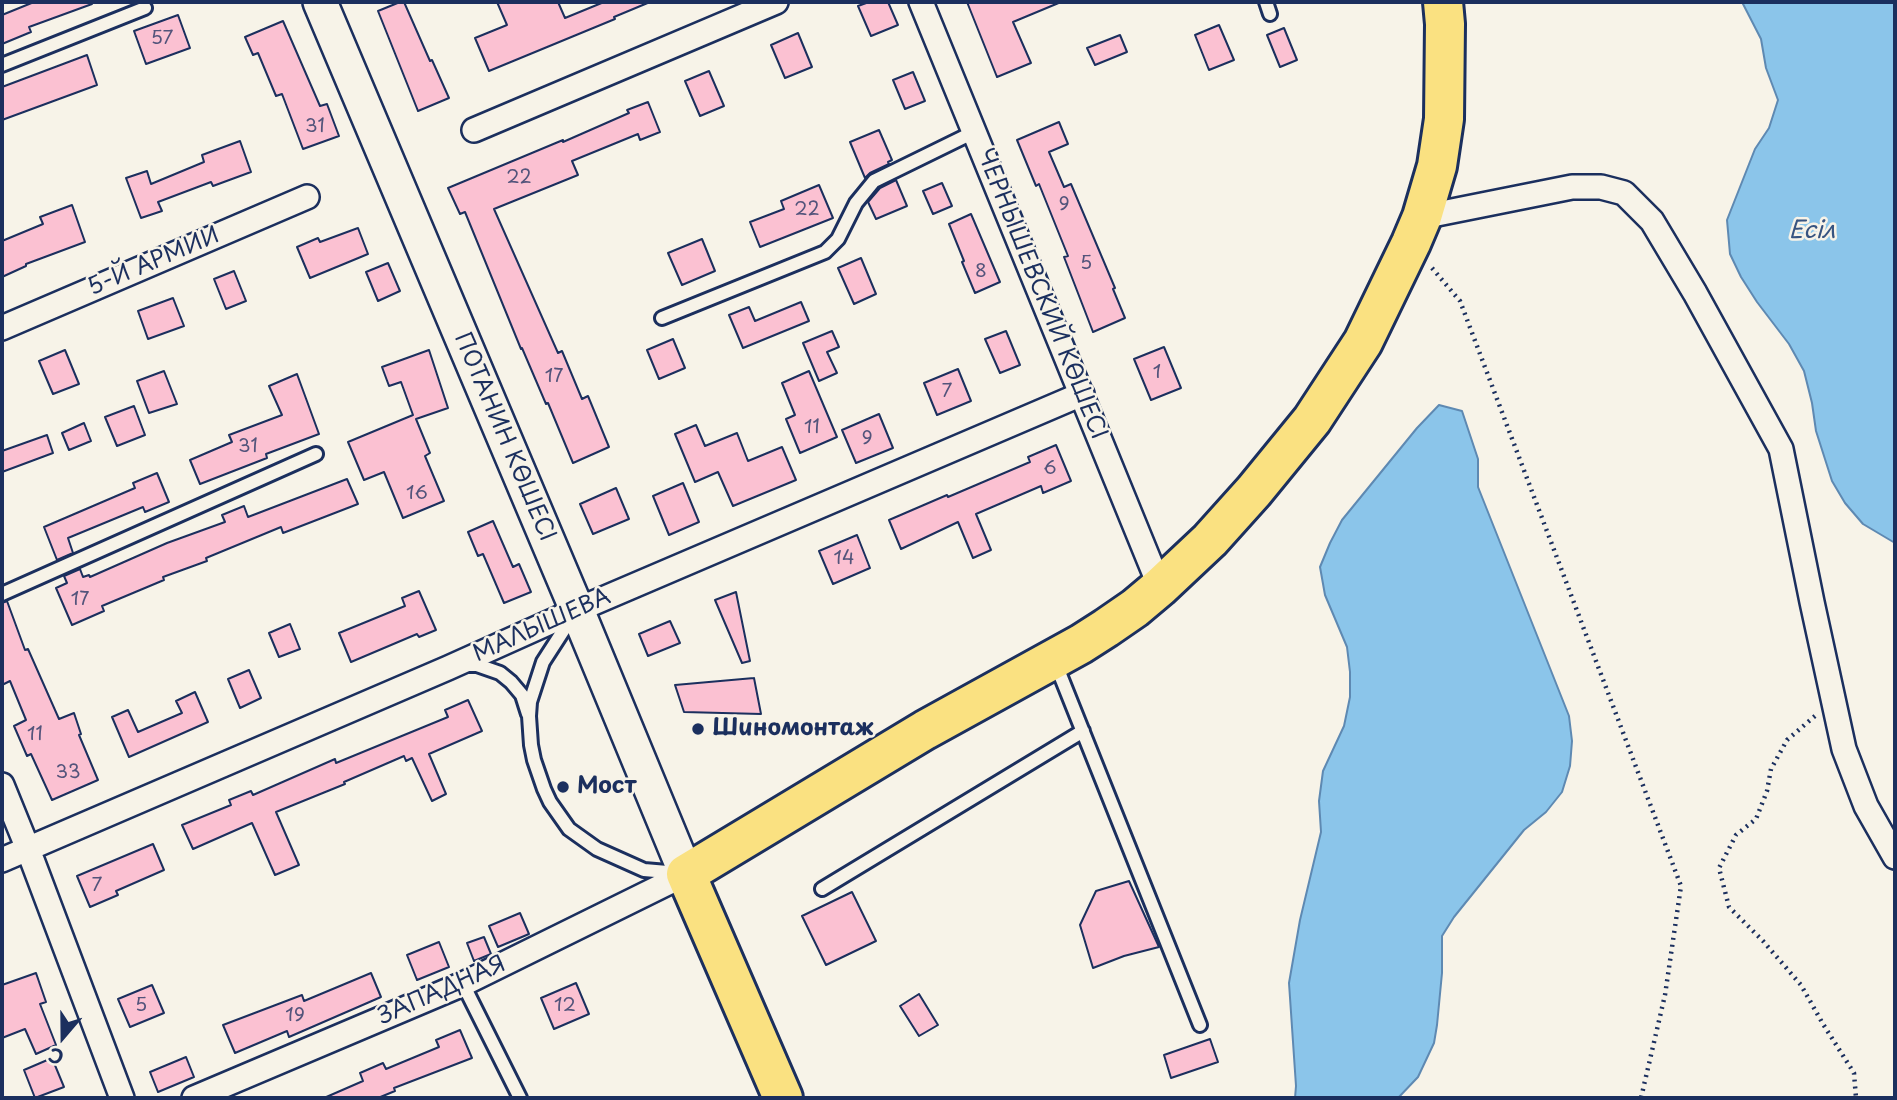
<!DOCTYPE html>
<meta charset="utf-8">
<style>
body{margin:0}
#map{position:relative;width:1897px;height:1100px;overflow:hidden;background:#f7f3e8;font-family:"Playpen Sans",sans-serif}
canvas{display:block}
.frame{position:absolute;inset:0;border:4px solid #1b2f5e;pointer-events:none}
.north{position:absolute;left:28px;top:1002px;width:70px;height:70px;-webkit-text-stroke:5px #f7f3e8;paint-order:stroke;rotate:200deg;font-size:19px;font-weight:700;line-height:28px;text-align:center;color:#1b2f5e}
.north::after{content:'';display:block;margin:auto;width:24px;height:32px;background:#1b2f5e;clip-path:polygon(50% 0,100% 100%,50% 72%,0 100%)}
</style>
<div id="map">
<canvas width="1897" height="1100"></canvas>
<div class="frame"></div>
<div class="north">С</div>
</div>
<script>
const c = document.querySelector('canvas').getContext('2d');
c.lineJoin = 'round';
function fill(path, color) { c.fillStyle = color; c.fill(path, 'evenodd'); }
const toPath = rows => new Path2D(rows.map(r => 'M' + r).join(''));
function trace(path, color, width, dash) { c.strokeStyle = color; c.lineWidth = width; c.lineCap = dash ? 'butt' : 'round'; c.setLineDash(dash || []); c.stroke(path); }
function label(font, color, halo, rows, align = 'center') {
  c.font = font + ' "Playpen Sans",sans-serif'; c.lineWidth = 5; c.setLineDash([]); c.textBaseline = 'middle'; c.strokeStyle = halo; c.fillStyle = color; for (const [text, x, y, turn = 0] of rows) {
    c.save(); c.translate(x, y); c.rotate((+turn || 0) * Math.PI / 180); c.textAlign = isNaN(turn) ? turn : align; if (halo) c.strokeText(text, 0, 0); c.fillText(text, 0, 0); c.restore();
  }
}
const water = toPath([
 [1742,2,1895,2,1895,543,1863,524,1845,503,1832,481,1816,431,1812,403,1804,371,1789,344,1757,302,1741,277,1730,254,1727,220,1755,149,1769,128,1778,100,1766,68,1761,39,1742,2],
 [1439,405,1462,411,1478,459,1478,487,1569,716,1572,741,1570,766,1562,792,1546,812,1524,830,1454,917,1442,936,1442,973,1437,1025,1434,1043,1418,1077,1398,1098,1295,1098,1296,1086,1289,983,1300,920,1321,832,1319,801,1323,771,1344,726,1350,697,1350,672,1347,647,1325,595,1320,567,1330,543,1342,520,1417,428,1439,405]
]);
fill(water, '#8bc5ea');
trace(water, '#5e89b2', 2);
const building = toPath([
 [34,2,92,2,92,4,29,27,31,32,2,44,2,15,34,2],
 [400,2,404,2,430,61,432,60,449,98,418,111,378,11,400,2],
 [497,2,558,2,565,18,604,2,650,2,614,17,615,19,489,71,475,38,507,25,497,2],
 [869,2,888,2,898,25,871,36,858,6,869,2],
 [967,2,1061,2,1013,22,1031,63,997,77,967,2],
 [178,15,190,48,146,64,134,31,178,15],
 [283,21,320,106,327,104,339,136,303,149,282,94,276,96,258,53,253,55,245,37,283,21],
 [1219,25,1234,60,1209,70,1195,35,1219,25],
 [1284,28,1297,60,1280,67,1267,35,1284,28],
 [798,33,812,67,785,78,771,45,798,33],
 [1120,35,1127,52,1095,65,1087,48,1120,35],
 [87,55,97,85,2,120,2,87,87,55],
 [709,71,724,106,700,116,685,81,709,71],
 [913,72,925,101,905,109,893,80,913,72],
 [648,102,660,132,640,140,638,134,572,161,578,175,494,209,558,353,562,351,582,399,588,396,609,447,573,463,548,403,546,404,522,348,521,349,465,212,460,214,448,188,563,140,563,142,629,113,627,110,648,102],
 [1059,122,1068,144,1049,152,1064,187,1071,184,1115,288,1113,289,1125,318,1093,332,1064,257,1068,256,1039,184,1036,186,1017,140,1059,122],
 [879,130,892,160,888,162,889,164,870,173,865,178,850,142,879,130],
 [240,141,251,172,213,186,211,182,158,202,162,211,141,218,126,178,147,171,151,184,204,162,202,155,240,141],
 [896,180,907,206,876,219,868,202,880,188,896,180],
 [942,183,952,206,933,214,923,191,942,183],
 [819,185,833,218,760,247,750,222,784,209,781,201,819,185],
 [72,205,85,242,26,264,26,266,2,277,2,241,43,224,40,217,72,205],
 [971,214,1000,282,975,293,962,262,964,261,949,224,971,214],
 [358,228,368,254,310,278,297,247,318,238,320,242,358,228],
 [702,239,715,271,682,285,668,253,702,239],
 [861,258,876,294,854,304,838,268,861,258],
 [388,263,400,291,378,301,366,272,388,263],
 [234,271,246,301,226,309,214,279,234,271],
 [173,298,184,326,148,339,138,311,173,298],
 [801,302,809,321,743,348,729,315,749,307,755,321,801,302],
 [832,331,839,347,827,352,837,373,819,381,803,343,832,331],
 [1006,331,1020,365,1000,373,985,339,1006,331],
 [673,339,685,368,659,379,647,350,673,339],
 [1164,347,1181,388,1151,400,1134,359,1164,347],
 [65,350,79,384,53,394,39,361,65,350],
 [429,350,448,408,416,419,430,453,425,456,444,501,403,518,384,472,364,480,348,442,413,415,401,382,389,386,382,367,429,350],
 [958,369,971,401,937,415,924,383,958,369],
 [164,371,177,404,149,413,137,381,164,371],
 [809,371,837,437,800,453,786,419,795,415,782,383,809,371],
 [297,374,319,434,266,454,267,458,200,484,190,460,232,442,229,435,282,415,269,386,297,374],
 [134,406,145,435,117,446,105,417,134,406],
 [879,414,893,448,856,463,842,430,879,414],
 [84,423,91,441,69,450,62,433,84,423],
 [696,425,705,446,737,433,748,461,782,447,796,480,733,506,718,472,695,482,675,434,696,425],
 [47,435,53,453,2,472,2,451,47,435],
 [1056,445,1071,481,1043,493,1041,486,976,514,991,550,973,558,958,522,901,549,889,520,947,495,948,497,1030,462,1028,457,1056,445],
 [157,473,169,502,145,512,143,507,68,538,73,553,57,560,44,527,135,488,133,483,157,473],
 [347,479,358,504,283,533,281,527,206,558,207,561,163,577,164,580,102,606,104,611,72,625,56,588,67,583,64,576,80,569,83,577,89,575,90,577,167,543,225,522,222,515,244,506,248,517,347,479],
 [683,483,699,522,669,535,653,496,683,483],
 [616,488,629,519,593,534,580,504,616,488],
 [493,521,513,567,519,564,531,592,504,603,483,554,478,556,468,532,493,521],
 [857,535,870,568,833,584,819,551,857,535],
 [419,591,436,630,419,637,417,634,351,662,339,633,405,606,402,598,419,591],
 [736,592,750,661,742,663,715,600,736,592],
 [7,601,25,650,28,649,59,719,74,713,81,734,79,735,98,780,52,800,31,754,27,756,14,726,26,720,10,681,2,685,2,603,7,601],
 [670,621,680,643,648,656,639,634,670,621],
 [290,624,300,649,279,657,269,633,290,624],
 [249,670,261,698,240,708,228,679,249,670],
 [754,678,761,714,684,712,675,685,754,678],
 [195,692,208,722,129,757,112,717,128,710,138,732,182,713,176,701,195,692],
 [468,700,482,731,429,754,446,794,432,801,412,758,406,761,404,756,344,782,345,784,276,812,299,865,275,875,252,823,193,849,182,825,231,805,229,800,251,791,253,795,335,759,336,763,448,717,445,710,468,700],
 [153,844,164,870,116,891,118,895,90,907,77,876,153,844],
 [1129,881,1159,947,1124,956,1093,968,1080,925,1096,891,1129,881],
 [852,892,876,941,826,965,802,916,852,892],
 [520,913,529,934,498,947,489,926,520,913],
 [484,937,491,954,474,961,467,943,484,937],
 [439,942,449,967,417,980,407,955,439,942],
 [36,973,46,1002,40,1004,56,1045,36,1054,25,1029,2,1038,2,985,36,973],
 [371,973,381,997,289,1037,287,1031,235,1053,223,1025,302,995,304,1001,371,973],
 [576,983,589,1014,554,1029,541,998,576,983],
 [152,985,164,1013,130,1027,118,999,152,985],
 [919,994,938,1025,919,1036,900,1006,919,994],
 [460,1030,472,1058,394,1088,395,1091,378,1098,324,1098,363,1081,360,1073,383,1063,386,1069,439,1047,436,1040,460,1030],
 [1210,1039,1218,1062,1171,1078,1164,1055,1210,1039],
 [186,1057,194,1077,158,1092,150,1072,186,1057],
 [52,1058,64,1087,35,1098,24,1070,52,1058]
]);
fill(building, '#fbc1d2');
trace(building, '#1b2f5e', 2);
const lane = toPath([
 [1266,2,1270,14],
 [2,65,145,8],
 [662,318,825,252,838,239,856,203,874,181,974,132],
 [2,594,316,454],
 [572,617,543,662,530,702,529,716,531,745,534,760,544,789,550,802,569,829,597,849,644,870,679,873],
 [1055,662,1200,1025],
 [465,665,477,665,500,673,511,682,522,695,528,714],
 [822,889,1083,731],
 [463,984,520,1098]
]);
const street = toPath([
 [921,2,1160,587],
 [474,130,776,2],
 [1422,217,1572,187,1601,187,1624,193,1652,221,1695,293,1781,449,1812,602,1844,749,1866,806,1895,857],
 [2,328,307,197],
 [2,785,28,849,122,1098],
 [2,860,448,668,577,610,1082,394],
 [194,1098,463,984,686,874]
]);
const secondary = toPath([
 [320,2,577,610,686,874]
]);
const highway = toPath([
 [783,1098,686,874,925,730,1081,644,1106,628,1135,608,1160,587,1210,540,1254,491,1312,420,1363,342,1411,243,1422,217,1437,166,1444,119,1445,24,1443,2]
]);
trace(lane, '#1b2f5e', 18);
trace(street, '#1b2f5e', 28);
trace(secondary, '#1b2f5e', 38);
trace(highway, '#1b2f5e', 44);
trace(toPath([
 [1432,268,1460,301,1681,886,1665,995,1641,1098],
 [1815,716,1787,740,1771,769,1767,791,1756,819,1736,835,1719,868,1729,907,1763,941,1801,985,1823,1024,1854,1073,1856,1098]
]), '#1b2f5e', 4.5, [2, 5]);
trace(lane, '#f7f3e8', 12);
trace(street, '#f7f3e8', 23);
trace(secondary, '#f7f3e8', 33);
trace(highway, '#fae181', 38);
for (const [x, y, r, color] of [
 [698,729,7,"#1b2f5e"],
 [563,787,7,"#1b2f5e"]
]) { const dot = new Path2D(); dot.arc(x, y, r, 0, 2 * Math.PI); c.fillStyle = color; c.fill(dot); trace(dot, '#f7f3e8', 2.5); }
label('19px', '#53547b', null, [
 ["57",162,39],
 ["31",315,127],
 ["22",519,178],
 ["9",1064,205],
 ["22",807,210],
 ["5",1086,264],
 ["8",981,272],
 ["1",1157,373],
 ["17",554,377],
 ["7",947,392],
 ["11",812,428],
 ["9",867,439],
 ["31",248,447],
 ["6",1050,469],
 ["16",417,494],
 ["14",844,559],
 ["17",80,600],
 ["11",35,735],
 ["33",68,773],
 ["7",97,886],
 ["5",141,1006],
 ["12",565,1006],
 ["19",295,1016]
]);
label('23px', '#1b2f5e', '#f7f3e8', [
 ["5-Й АРМИИ",154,262,-23],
 ["ЧЕРНЫШЕВСКИЙ КӨШЕСІ",1041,294,68],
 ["ПОТАНИН КӨШЕСІ",504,437,67],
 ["МАЛЫШЕВА",542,626,-24],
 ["ЗАПАДНАЯ",442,991,-24]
]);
label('bold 23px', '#1b2f5e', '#f7f3e8', [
 ["Шиномонтаж",712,729],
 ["Мост",577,787]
], 'left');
label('italic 24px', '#375481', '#f7f3e8', [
 ["Есіл",1812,231]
]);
</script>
